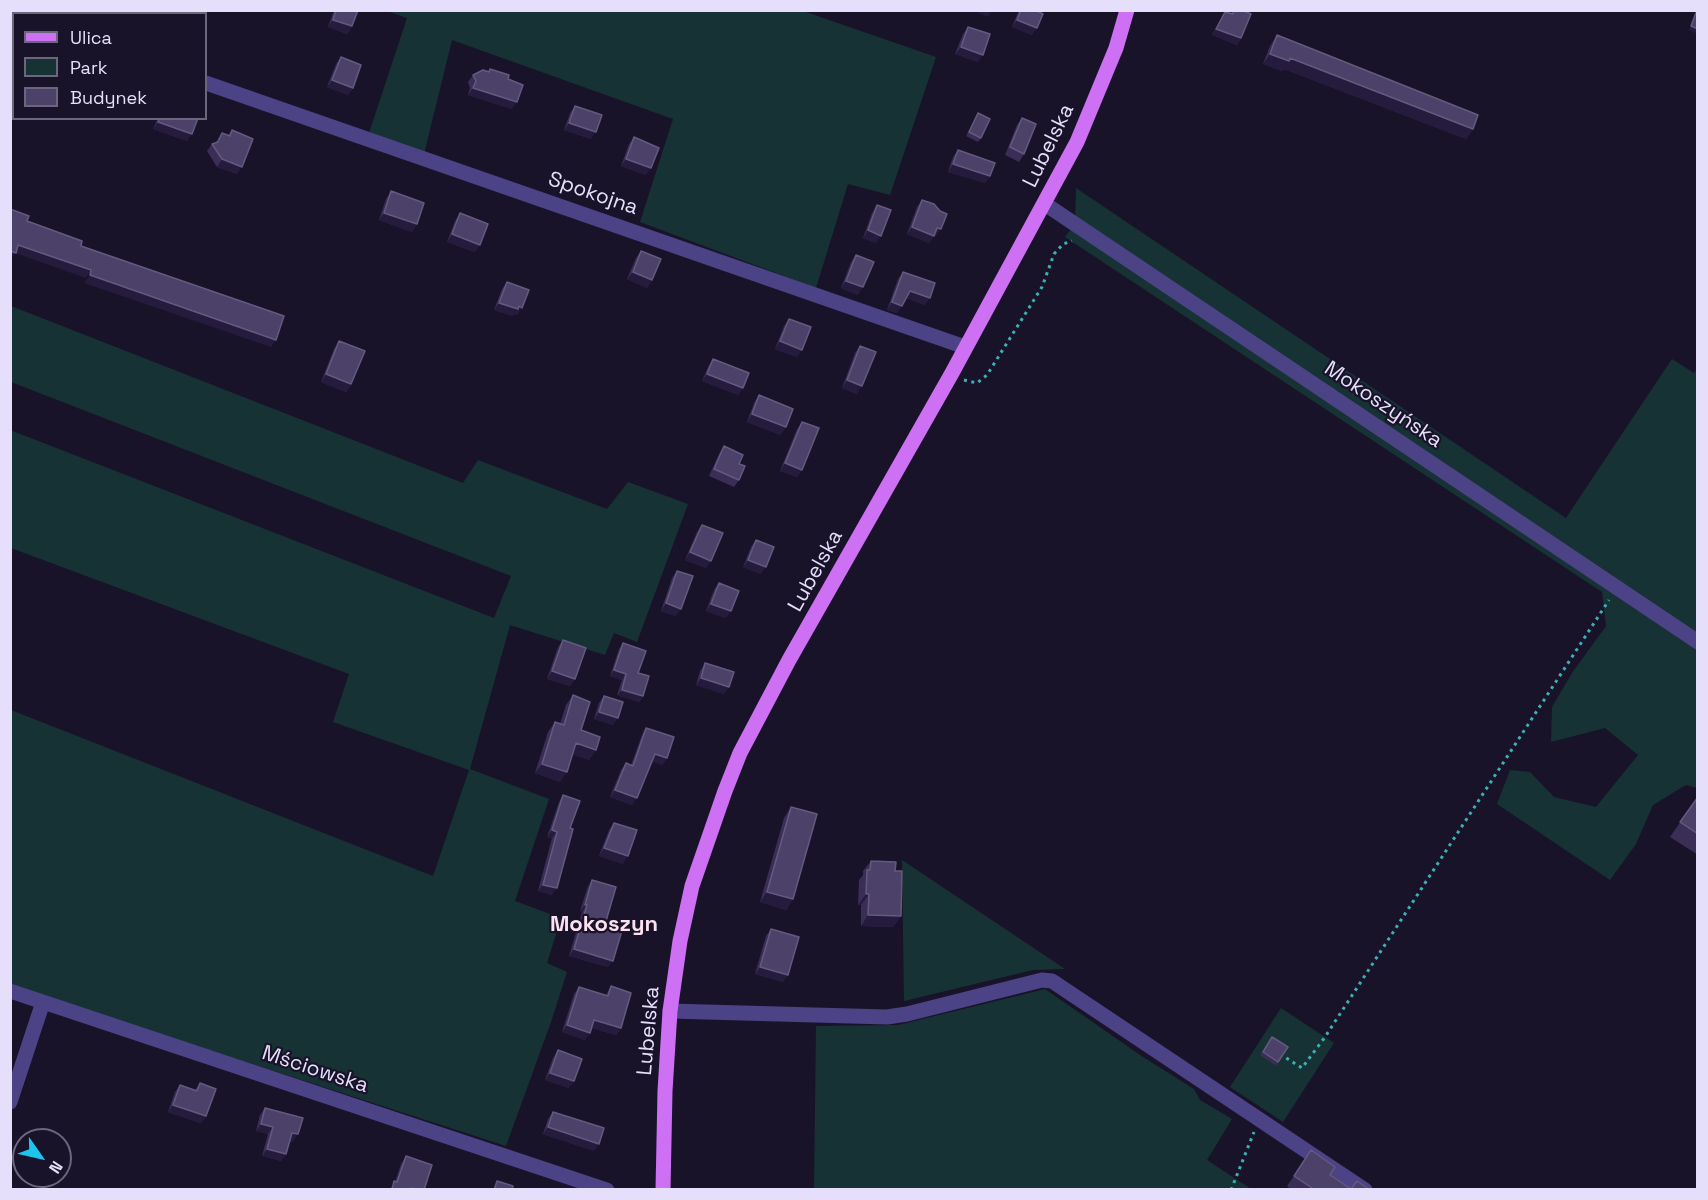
<!DOCTYPE html>
<meta charset="utf-8">
<style>
body{margin:0}
#map{position:relative;width:1708px;height:1200px;overflow:hidden;background:#19132a;font-family:"Space Grotesk",sans-serif}
canvas{display:block}
.frame{position:absolute;inset:0;border:12px solid #e5dffc;pointer-events:none}
.legend{position:absolute;left:12px;top:12px;width:195px;height:108px;box-sizing:border-box;background:#19132a;border:2px solid #6b657e;margin:0;padding:8px 10px;list-style:none;font-size:18px;color:#e5dffc}
.legend li{display:flex;align-items:center;gap:12px;height:30px}
.legend b{width:30px;border:2px solid #6b657e}
.north{position:absolute;left:12px;top:1128px;width:60px;height:60px;box-sizing:border-box;background:#19132a;border:2px solid #6b657e;border-radius:50%;rotate:124deg;font-size:16px;font-weight:700;line-height:24px;text-align:center;color:#e5dffc}
.north::after{content:'';display:block;margin:auto;width:21px;height:27px;background:#1cc5ec;clip-path:polygon(50% 0,100% 100%,50% 72%,0 100%)}
</style>
<div id="map">
<canvas width="1708" height="1200"></canvas>
<div class="frame"></div>
<ul class="legend">
<li><b style="height:8px;background:#cd70f3"></b>Ulica</li>
<li><b style="height:16px;background:#173234"></b>Park</li>
<li><b style="height:16px;background:#4c4168"></b>Budynek</li>
</ul>
<div class="north">N</div>
</div>
<script>
const c = document.querySelector('canvas').getContext('2d');
c.lineJoin = 'round';
function fill(path, color) { c.fillStyle = color; c.fill(path, 'evenodd'); }
const toPath = rows => new Path2D(rows.map(r => 'M' + r).join(''));
function trace(path, color, width, dash) { c.strokeStyle = color; c.lineWidth = width; c.lineCap = dash ? 'butt' : 'round'; c.setLineDash(dash || []); c.stroke(path); }
function label(font, color, halo, rows, align = 'center') {
  c.font = font + ' "Space Grotesk",sans-serif'; c.lineWidth = 4.5; c.setLineDash([]); c.textBaseline = 'middle'; c.strokeStyle = halo; c.fillStyle = color; for (const [text, x, y, turn = 0] of rows) {
    c.save(); c.translate(x, y); c.rotate((+turn || 0) * Math.PI / 180); c.textAlign = isNaN(turn) ? turn : align; if (halo) c.strokeText(text, 0, 0); c.fillText(text, 0, 0); c.restore();
  }
}
fill(toPath([
 [387,11,803,11,936,57,890,195,848,184,816,288,640,222,673,119,452,40,424,154,368,136,407,18],
 [1076,188,1566,518,1672,359,1694,373,1697,369,1697,788,1686,785,1653,805,1636,844,1610,880,1497,804,1510,770,1530,772,1554,797,1596,807,1638,755,1605,728,1551,742,1552,707,1572,673,1606,626,1602,592,1065,237,1075,224],
 [11,306,463,483,478,460,607,509,628,482,688,504,637,642,614,633,605,655,510,625,470,769,549,799,515,901,561,918,547,963,567,972,551,1022,506,1146,11,986,11,710,433,876,469,770,333,722,349,674,11,548,10,430,494,618,511,576,11,382],
 [902,860,1065,969,1033,970,904,1001],
 [1045,989,1143,1057,1194,1089,1200,1100,1232,1119,1207,1160,1251,1189,814,1189,816,1026,898,1025],
 [1281,1008,1334,1043,1283,1122,1230,1087]
]), '#173234');
trace(toPath([
 [964,380,977,383,987,375,1042,287,1054,254,1063,244,1072,241],
 [1280,1054,1302,1068,1325,1037,1609,600],
 [1231,1190,1254,1132]
]), '#3cb1b4', 3, [3, 4.5]);
trace(toPath([
 [43,14,44,10],
 [206,83,965,347],
 [10,103,14,95],
 [1045,204,1698,642],
 [10,991,607,1190],
 [670,1011,887,1017,907,1014,1042,980,1052,981,1365,1190],
 [10,1102,43,1002]
]), '#4b4385', 15);
trace(toPath([
 [663,1190,665,1091,670,1011,680,941,692,886,725,791,740,753,789,660,952,373,1077,142,1116,48,1127,10]
]), '#cd70f3', 15);
fill(toPath([
 [334,10,358,10,352,26,347,34,328,27],
 [1019,10,1035,10,1032,35,1012,27],
 [1233,10,1242,10,1241,38,1237,45,1212,35,1225,12,1231,14],
 [968,27,978,62,955,54,963,34],
 [1277,35,1473,129,1466,139,1284,69,1282,71,1263,64,1270,46],
 [341,57,353,88,348,95,327,87,336,64],
 [490,69,508,79,512,109,468,95,470,88,468,82,473,75,488,71],
 [575,106,591,139,564,130,570,113],
 [978,113,981,138,978,142,966,136],
 [158,118,198,118,187,141,153,129],
 [1022,118,1024,154,1019,162,1005,155,1017,125],
 [232,130,237,174,217,167,207,151,212,144,215,143,222,133,228,135],
 [634,137,646,175,621,166,629,144],
 [958,150,990,176,985,183,948,172,953,157],
 [391,191,417,224,412,232,379,220,386,199],
 [922,200,936,236,934,236,929,243,907,234,917,207],
 [877,205,876,243,863,238,872,213],
 [460,213,475,252,447,242,455,221],
 [641,251,652,280,647,288,627,279,636,258],
 [856,255,858,295,841,288,851,262],
 [903,272,925,305,906,298,897,313,887,310,898,279],
 [507,282,517,315,514,314,513,316,494,310,502,289],
 [789,319,797,357,775,349,784,326],
 [339,341,351,384,346,392,321,382,334,349],
 [860,346,857,394,842,388,855,353],
 [713,359,743,388,738,395,702,381,708,367],
 [759,395,781,435,747,422,754,403],
 [802,422,802,470,797,477,780,471,797,429],
 [724,446,739,464,739,480,734,487,709,476,719,454],
 [702,525,706,568,685,560,697,532],
 [756,540,761,574,743,567,751,547],
 [677,571,676,616,661,611,672,578],
 [719,583,726,618,706,611,714,590],
 [563,640,575,679,570,686,547,679,558,647],
 [623,643,638,673,643,696,639,702,617,695,622,680,610,676,619,649],
 [705,663,724,694,696,685,700,671],
 [573,695,581,730,596,750,589,760,572,754,560,782,535,773,548,732,555,722,560,724,566,705],
 [604,696,613,725,594,719,599,703],
 [646,728,667,758,662,765,652,761,632,805,610,797,621,770,626,763,631,765,642,735],
 [563,795,552,895,538,891,552,838,547,837,559,802],
 [1698,796,1698,855,1670,837],
 [791,807,793,899,786,910,760,902,784,818],
 [614,823,623,864,599,856,609,830],
 [871,861,895,871,901,916,893,927,861,926,861,905,858,905,859,880,863,875,863,871],
 [592,880,606,921,608,967,569,956,582,912,580,911,588,886],
 [771,929,783,982,755,974,766,936],
 [611,986,621,1028,616,1035,592,1028,585,1040,562,1032,574,994,579,987,606,995],
 [1272,1037,1288,1047,1276,1066,1260,1055],
 [558,1050,569,1088,545,1080,553,1058],
 [200,1083,206,1116,201,1123,168,1112,175,1092,180,1085,195,1090],
 [265,1108,293,1142,289,1141,286,1154,281,1161,262,1156,268,1134,256,1131,260,1115],
 [553,1112,594,1151,543,1134,548,1119],
 [406,1156,424,1190,389,1190,395,1182,401,1164],
 [1304,1161,1330,1175,1351,1189,1370,1190,1292,1190,1287,1186]
]), '#3a2e56');
fill(toPath([
 [972,10,992,10,988,17],
 [333,20,352,26,347,34,328,27],
 [1017,20,1037,28,1032,35,1012,27],
 [1691,26,1698,29,1698,34,1688,30],
 [1216,29,1241,38,1237,45,1212,35],
 [961,47,983,55,978,62,955,54],
 [1270,54,1290,58,1473,129,1466,139,1284,69,1282,71,1263,64],
 [332,80,353,88,348,95,327,87],
 [473,88,517,102,512,109,468,95],
 [158,122,192,134,187,141,153,129],
 [569,123,596,132,591,139,564,130],
 [222,159,242,167,237,174,217,167],
 [626,159,651,168,646,175,621,166],
 [953,164,990,176,985,183,948,172],
 [384,213,417,224,412,232,379,220],
 [912,227,937,228,941,229,936,236,933,235,934,236,929,243,907,234],
 [868,230,881,236,876,243,863,238],
 [452,234,480,245,475,252,447,242],
 [18,245,91,270,86,278,15,253,10,260,10,251],
 [633,272,652,280,647,288,627,279],
 [90,275,276,340,271,347,84,283],
 [846,281,863,287,858,295,841,288],
 [910,291,930,298,925,305,905,298],
 [892,302,902,306,897,313,887,310],
 [499,303,522,308,517,315,514,314,513,316,494,310],
 [780,341,802,350,797,357,775,349],
 [326,374,351,384,346,392,321,382],
 [707,374,743,388,738,395,702,381],
 [847,380,862,386,857,394,842,388],
 [752,414,786,427,781,435,747,422],
 [785,463,802,470,797,477,780,471],
 [690,552,711,561,706,568,685,560],
 [748,560,766,567,761,574,743,567],
 [666,603,681,609,676,616,661,611],
 [711,604,731,611,726,618,706,611],
 [614,670,626,674,622,680,610,676],
 [552,671,575,679,570,686,547,679],
 [701,678,729,687,724,694,696,685],
 [622,690,643,696,639,702,617,695],
 [599,712,618,718,613,725,594,719],
 [576,743,596,750,589,760,569,753],
 [655,754,667,758,662,765,650,761],
 [542,764,567,772,560,782,535,773],
 [615,790,637,798,632,805,610,797],
 [552,830,557,832,552,838,547,837],
 [604,848,628,856,623,864,599,856],
 [543,885,557,888,552,895,538,891],
 [767,892,793,899,786,910,760,902],
 [866,894,869,894,861,905,858,905],
 [585,905,587,905,582,912,580,911],
 [868,915,901,916,893,927,861,926],
 [574,949,613,961,608,967,569,956],
 [760,967,788,975,783,982,755,974],
 [594,1020,621,1028,616,1035,589,1027],
 [567,1025,590,1033,585,1040,562,1032],
 [550,1073,574,1081,569,1088,545,1080],
 [173,1105,206,1116,201,1123,168,1112],
 [261,1124,273,1127,268,1134,256,1131],
 [548,1127,599,1144,594,1151,543,1134],
 [292,1133,298,1134,293,1142,287,1140],
 [267,1149,286,1154,281,1161,262,1156]
]), '#251b3d');
const building = toPath([
 [143,10,174,10,173,14,148,14,143,12,143,10],
 [336,10,358,10,352,26,333,20,336,10],
 [1021,10,1035,10,1043,14,1037,28,1017,20,1021,10],
 [1234,10,1242,10,1251,14,1241,38,1216,29,1225,12,1233,14,1234,10],
 [1697,10,1698,10,1698,29,1691,26,1697,10],
 [968,27,990,34,983,55,961,47,968,27],
 [1277,35,1478,115,1473,129,1290,58,1289,61,1270,54,1277,35],
 [341,57,361,65,353,88,332,80,341,57],
 [490,69,509,75,508,79,523,85,517,102,473,88,476,81,473,75,483,70,489,72,490,69],
 [575,106,602,115,596,132,569,123,575,106],
 [978,113,990,119,981,138,969,132,978,113],
 [160,118,198,118,192,134,158,122,160,118],
 [1022,118,1036,124,1024,154,1010,147,1022,118],
 [232,130,253,139,242,167,222,159,212,144,218,142,222,133,230,136,232,130],
 [634,137,659,148,651,168,626,159,634,137],
 [958,150,995,163,990,176,953,164,958,150],
 [391,191,424,203,417,224,384,213,391,191],
 [922,200,934,204,940,211,947,214,941,229,937,228,934,236,912,227,922,200],
 [877,205,891,210,881,236,868,230,877,205],
 [10,209,29,216,27,221,82,241,81,246,284,316,276,340,90,275,91,270,18,245,16,253,10,251,10,209],
 [460,213,488,224,480,245,452,234,460,213],
 [641,251,661,259,652,280,633,272,641,251],
 [856,255,874,262,863,287,846,281,856,255],
 [903,272,935,283,930,298,910,291,902,306,892,302,903,272],
 [507,282,529,290,522,308,519,306,518,309,499,303,507,282],
 [789,319,811,327,802,350,780,341,789,319],
 [339,341,365,351,351,384,326,374,339,341],
 [860,346,876,352,862,386,847,380,860,346],
 [713,359,749,373,743,388,707,374,713,359],
 [759,395,793,409,786,427,752,414,759,395],
 [802,422,819,428,802,470,785,463,802,422],
 [724,446,743,455,739,464,745,466,739,480,714,469,724,446],
 [702,525,723,533,711,561,690,552,702,525],
 [756,540,774,547,766,567,748,560,756,540],
 [677,571,693,576,681,609,666,603,677,571],
 [719,583,739,591,731,611,711,604,719,583],
 [563,640,586,648,575,679,552,671,563,640],
 [623,643,646,651,638,673,649,676,643,696,622,690,626,674,614,670,623,643],
 [705,663,734,672,729,687,701,678,705,663],
 [573,695,590,702,581,730,600,737,596,750,576,743,567,772,542,764,555,722,564,725,573,695],
 [604,696,623,702,618,718,599,712,604,696],
 [646,728,674,737,667,758,655,754,637,798,615,790,626,763,633,766,646,728],
 [563,795,580,801,570,828,573,829,557,888,543,885,557,832,552,830,563,795],
 [1698,797,1698,834,1680,822,1698,797],
 [791,807,817,814,793,899,767,892,791,807],
 [614,823,637,830,628,856,604,848,614,823],
 [871,861,896,862,895,871,902,871,901,916,868,915,869,894,866,894,867,870,870,870,871,861],
 [592,880,616,887,606,921,623,927,613,961,574,949,587,905,585,905,592,880],
 [771,929,799,937,788,975,760,967,771,929],
 [611,986,631,993,621,1028,594,1020,590,1033,567,1025,579,987,608,996,611,986],
 [1272,1037,1288,1047,1278,1062,1263,1052,1272,1037],
 [558,1050,582,1059,574,1081,550,1073,558,1050],
 [200,1083,216,1089,206,1116,173,1105,180,1085,197,1091,200,1083],
 [265,1108,303,1118,298,1134,292,1133,286,1154,267,1149,273,1127,261,1124,265,1108],
 [553,1112,604,1128,599,1144,548,1127,553,1112],
 [1311,1150,1335,1167,1330,1175,1351,1189,1357,1181,1370,1190,1315,1190,1294,1176,1311,1150],
 [406,1156,432,1165,424,1190,416,1190,411,1188,411,1190,392,1190,394,1181,397,1182,406,1156],
 [497,1181,513,1186,512,1190,494,1190,497,1181]
]);
fill(building, '#4c4168');
trace(building, '#645a7f', 1.5);
label('21px', '#e5dffc', '#19132a', [
 ["Lubelska",1049,146,-64],
 ["Spokojna",593,194,19],
 ["Mokoszyńska",1383,405,34],
 ["Lubelska",816,571,-61],
 ["Lubelska",649,1031,-85],
 ["Mściowska",315,1070,18]
]);
label('bold 22px', '#fce1f0', '#19132a', [
 ["Mokoszyn",604,925]
]);
</script>
